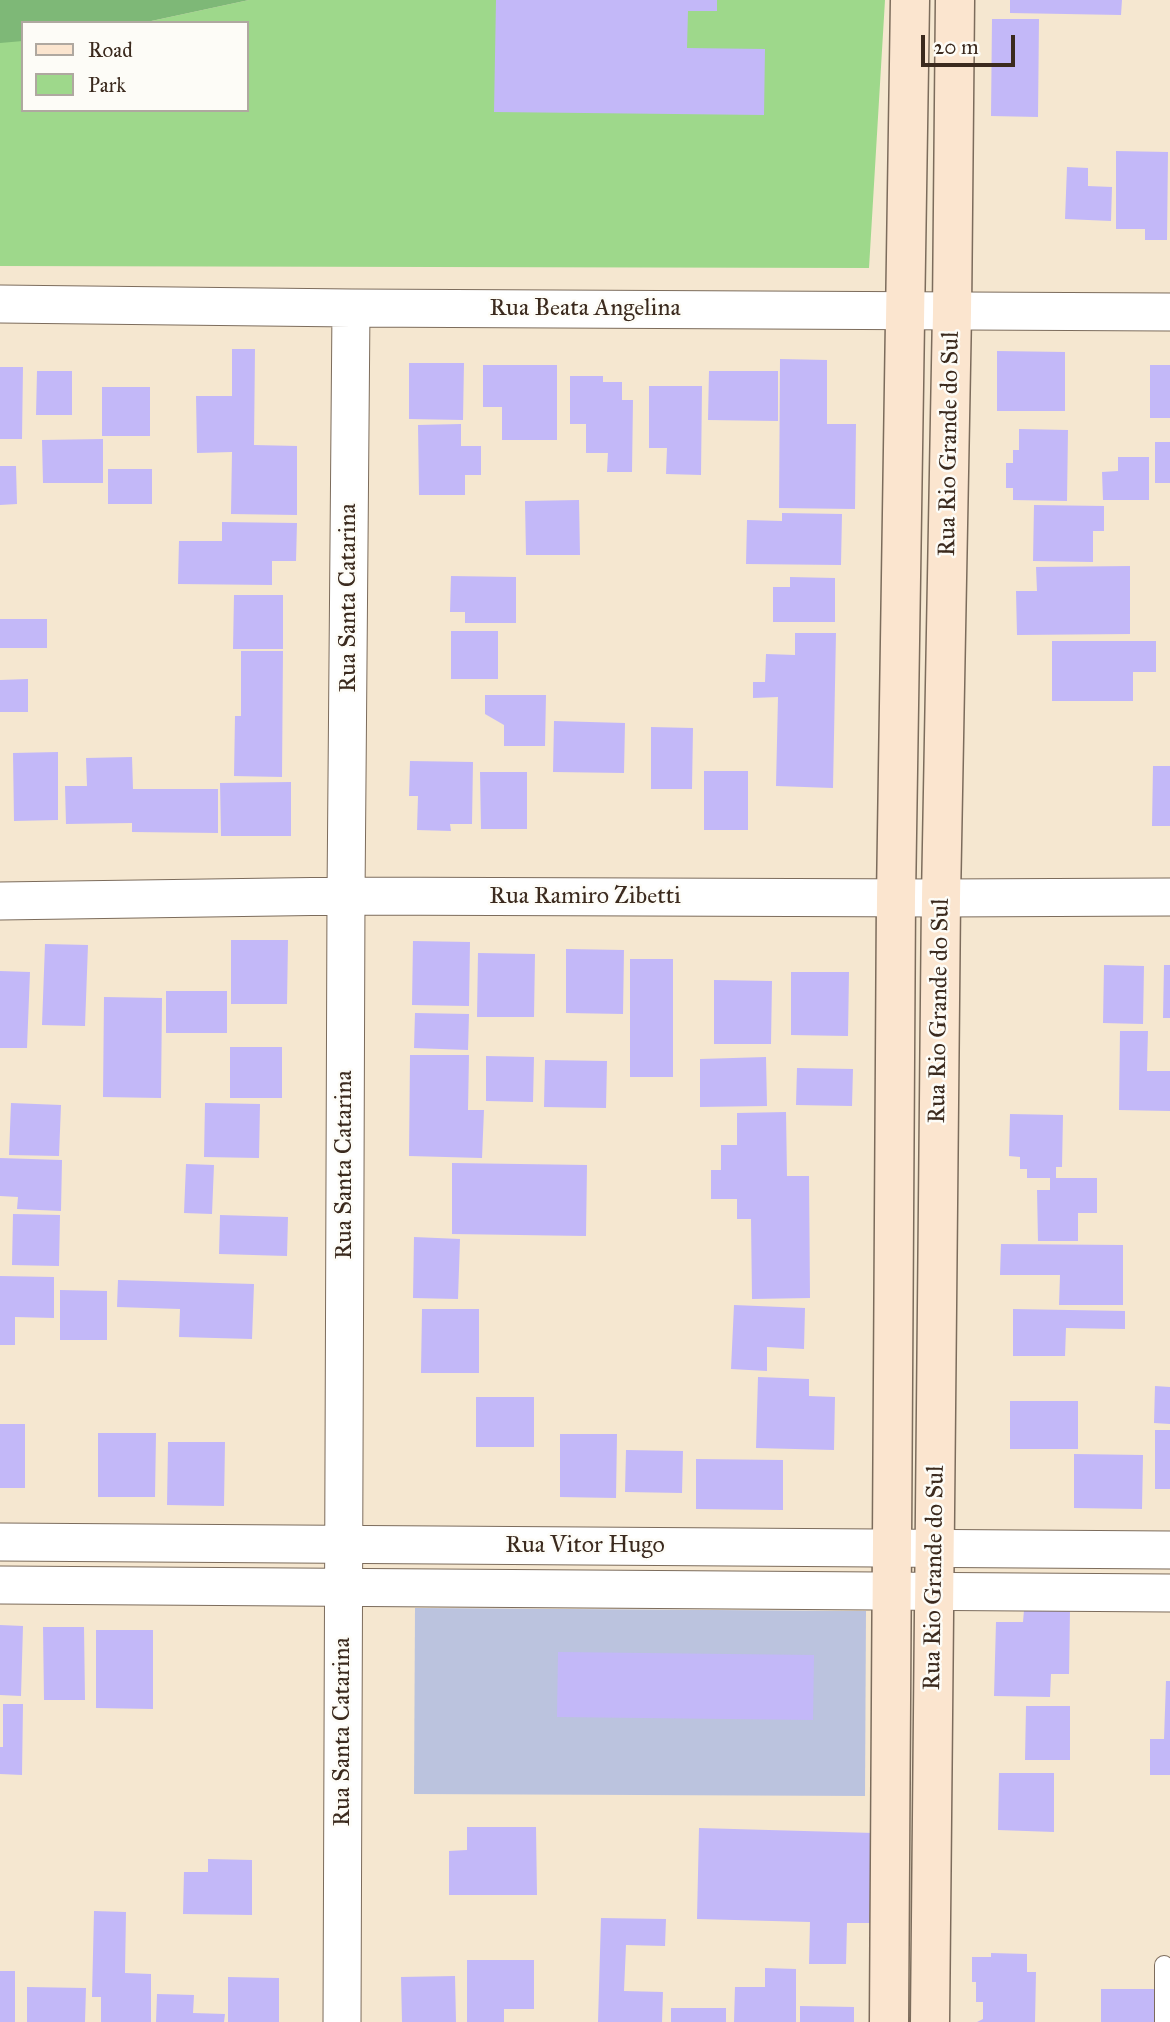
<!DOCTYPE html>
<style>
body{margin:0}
#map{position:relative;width:1170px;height:2022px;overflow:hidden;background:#f5e7d0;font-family:"IM FELL Great Primer",serif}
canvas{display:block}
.legend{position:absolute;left:21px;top:21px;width:228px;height:91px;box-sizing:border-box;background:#fdfcf7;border:2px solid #afa8a0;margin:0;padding:9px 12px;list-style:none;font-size:21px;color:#3b2a1e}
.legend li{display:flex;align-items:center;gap:14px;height:35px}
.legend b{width:35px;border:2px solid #afa8a0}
.scale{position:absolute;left:921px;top:35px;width:94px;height:32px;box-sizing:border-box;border:4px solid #3b2a1e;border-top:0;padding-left:9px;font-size:21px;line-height:24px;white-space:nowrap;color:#3b2a1e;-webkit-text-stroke:5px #fdfcf7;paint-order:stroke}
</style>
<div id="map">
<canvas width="1170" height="2022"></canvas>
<ul class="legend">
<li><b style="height:9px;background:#fbe5cf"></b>Road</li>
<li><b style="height:19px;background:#9ed88b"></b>Park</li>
</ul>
<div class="scale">20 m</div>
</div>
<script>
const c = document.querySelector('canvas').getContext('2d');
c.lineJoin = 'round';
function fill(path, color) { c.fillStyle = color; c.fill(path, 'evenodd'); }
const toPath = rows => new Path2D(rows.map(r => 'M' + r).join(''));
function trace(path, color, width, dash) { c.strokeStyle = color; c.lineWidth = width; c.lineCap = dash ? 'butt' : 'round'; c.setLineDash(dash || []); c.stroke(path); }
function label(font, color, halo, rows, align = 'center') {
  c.font = font + ' "IM FELL Great Primer",serif'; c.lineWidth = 5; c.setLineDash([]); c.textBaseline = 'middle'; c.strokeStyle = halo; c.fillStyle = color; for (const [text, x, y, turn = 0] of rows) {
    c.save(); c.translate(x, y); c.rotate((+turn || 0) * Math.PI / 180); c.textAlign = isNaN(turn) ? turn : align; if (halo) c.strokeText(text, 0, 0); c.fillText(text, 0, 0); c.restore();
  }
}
fill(toPath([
 [415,1608,866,1611,865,1796,414,1794]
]), '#bbc3de');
fill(toPath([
 [249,0,885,0,869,268,0,266,0,42,23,40,23,110,247,110,247,23,142,23]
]), '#9ed88b');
fill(toPath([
 [0,0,249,0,142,23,23,23,23,41,0,43]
]), '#7eb877');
fill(toPath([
 [496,0,717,0,717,11,688,11,687,48,765,49,764,115,494,112],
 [1010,0,1122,0,1121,15,1010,13],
 [992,19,1039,19,1038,117,991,116],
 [1116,151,1168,152,1167,240,1145,240,1145,229,1116,229],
 [1067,167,1088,168,1088,186,1112,187,1111,221,1065,219],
 [232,349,255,349,254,445,297,446,297,515,231,514,232,452,197,453,196,396,232,396],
 [997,351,1065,352,1065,411,997,411],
 [780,359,827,360,827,424,856,424,855,509,779,508],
 [409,363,464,363,463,420,409,419],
 [483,365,557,365,557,440,502,440,502,407,483,407],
 [1150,365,1170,365,1170,418,1150,418],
 [0,367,23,367,22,439,0,439],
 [37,371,72,371,72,415,36,415],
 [709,371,778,371,778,421,708,420],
 [570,376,603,376,603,382,622,382,622,400,633,400,632,472,607,472,608,453,586,453,586,424,570,424],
 [649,386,702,386,701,475,666,474,667,448,649,448],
 [102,387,150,387,150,436,102,436],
 [461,424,461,446,481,446,481,475,465,475,465,495,419,495,418,425],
 [1019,429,1068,430,1067,501,1013,500,1013,488,1006,488,1006,463,1013,463,1013,450,1019,450],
 [103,439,103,483,43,483,42,440],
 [1155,442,1170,442,1170,483,1155,483],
 [1118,457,1149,457,1149,500,1103,500,1102,472,1118,471],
 [0,466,16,466,17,504,0,505],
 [108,469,152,469,152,504,108,504],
 [579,500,580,555,526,555,525,501],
 [1034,505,1104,506,1104,531,1093,531,1093,562,1033,561],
 [782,513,842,514,841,565,746,564,747,520,782,521],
 [222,522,297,523,296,561,272,561,272,585,178,584,179,541,222,541],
 [1130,566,1130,634,1017,635,1016,591,1037,591,1036,567],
 [451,576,516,577,516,623,465,623,465,612,450,612],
 [790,577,835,578,835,622,773,622,773,587,790,587],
 [234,595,283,595,283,649,233,649],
 [0,619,47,619,47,648,0,648],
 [451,631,498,631,498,679,451,679],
 [795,633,836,633,833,788,776,786,778,697,753,698,753,682,765,682,766,654,795,655],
 [1052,641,1156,641,1156,672,1133,672,1133,701,1052,701],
 [241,651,283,651,282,777,234,776,235,716,241,716],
 [28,679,28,712,0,712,0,680],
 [485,695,546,695,545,746,504,746,504,725,485,714],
 [554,721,625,723,624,773,553,772],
 [651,727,693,728,692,789,651,789],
 [58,752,58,820,14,821,13,753],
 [132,757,133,789,218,789,218,833,132,832,132,823,66,824,65,786,87,786,86,758],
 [410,761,473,762,472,824,450,824,451,831,417,830,418,796,409,796],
 [1153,766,1170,766,1170,826,1152,826],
 [704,771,748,771,748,830,704,830],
 [480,772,527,772,527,829,481,829],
 [291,782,291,836,221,836,220,783],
 [231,940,288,940,287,1004,231,1004],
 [413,941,470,942,469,1006,412,1005],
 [45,944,88,945,85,1026,42,1025],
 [566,949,624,950,623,1014,566,1013],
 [478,953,535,954,534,1017,477,1017],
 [630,959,673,959,673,1077,630,1077],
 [1104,965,1144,966,1143,1024,1103,1023],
 [1164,965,1170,965,1170,1018,1163,1018],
 [0,971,30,972,27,1048,0,1048],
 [791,972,849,972,848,1036,791,1035],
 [714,980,772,981,771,1044,714,1044],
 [166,991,227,991,227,1033,166,1033],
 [104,997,162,998,161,1098,103,1097],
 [415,1013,469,1014,468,1050,414,1048],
 [1120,1031,1148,1031,1147,1071,1170,1071,1170,1111,1119,1110],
 [230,1047,282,1047,282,1098,230,1098],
 [410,1055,469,1055,468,1110,484,1110,482,1158,409,1156],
 [486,1056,534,1057,533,1102,486,1101],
 [766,1057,767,1106,700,1107,700,1059],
 [545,1060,607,1061,606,1108,544,1107],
 [797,1068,853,1069,852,1106,796,1105],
 [11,1103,61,1105,59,1156,9,1155],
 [205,1103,260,1104,259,1158,204,1157],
 [786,1112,787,1176,809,1176,810,1298,752,1299,751,1219,737,1219,737,1199,711,1199,711,1170,721,1170,721,1145,737,1145,737,1113],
 [1010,1114,1063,1115,1062,1167,1056,1167,1056,1178,1097,1178,1097,1213,1078,1213,1078,1241,1038,1241,1037,1190,1050,1190,1050,1178,1027,1178,1027,1169,1020,1169,1020,1157,1009,1156],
 [0,1158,62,1160,61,1211,17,1209,18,1197,0,1196],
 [452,1163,587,1165,586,1236,452,1234],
 [186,1164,214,1165,212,1214,184,1213],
 [13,1214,60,1215,59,1266,12,1265],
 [220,1215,288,1217,287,1256,219,1254],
 [414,1237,460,1239,458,1299,413,1298],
 [1001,1244,1123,1245,1123,1305,1059,1305,1060,1275,1000,1275],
 [0,1276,54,1277,54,1318,15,1317,15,1345,0,1345],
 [118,1280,254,1284,252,1339,179,1337,180,1309,117,1307],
 [60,1290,107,1291,107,1340,60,1340],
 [734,1305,805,1308,804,1349,767,1347,767,1371,731,1369],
 [422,1309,479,1309,479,1373,421,1373],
 [1013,1309,1125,1311,1125,1329,1066,1328,1065,1356,1013,1356],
 [758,1377,809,1379,809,1396,835,1397,834,1450,756,1448],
 [1155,1386,1170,1387,1170,1424,1154,1423],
 [476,1397,534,1397,534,1447,476,1447],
 [1010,1401,1078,1401,1078,1449,1010,1449],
 [0,1424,25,1424,25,1488,0,1488],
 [1155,1430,1170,1430,1170,1489,1155,1489],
 [98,1433,156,1433,155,1497,98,1497],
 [560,1434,617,1434,616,1498,560,1497],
 [168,1442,225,1442,224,1506,167,1505],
 [626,1450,683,1451,682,1493,625,1492],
 [1074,1454,1143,1455,1142,1509,1074,1508],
 [696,1459,783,1460,783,1510,696,1509],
 [1024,1610,1070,1610,1069,1674,1051,1674,1050,1697,994,1696,996,1622,1023,1622],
 [0,1625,23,1626,21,1696,0,1695],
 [43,1627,84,1627,85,1700,44,1700],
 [96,1630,153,1630,153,1709,96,1708],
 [558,1652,814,1655,813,1720,557,1717],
 [1166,1681,1170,1681,1170,1775,1150,1775,1150,1739,1164,1739],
 [3,1704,23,1704,22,1775,0,1774,0,1747,3,1747],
 [1026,1706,1070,1706,1070,1760,1025,1760],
 [999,1773,1054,1773,1054,1832,998,1830],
 [467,1827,536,1827,537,1895,449,1895,449,1851,467,1850],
 [699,1828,874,1833,872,1923,847,1923,846,1964,809,1964,810,1922,697,1919],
 [208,1859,252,1860,252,1915,183,1914,184,1872,208,1872],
 [94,1911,126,1912,125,1973,151,1974,151,2022,101,2022,101,1997,92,1997],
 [601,1918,666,1919,665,1946,626,1945,624,1991,663,1992,662,2022,598,2022],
 [991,1953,1027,1954,1027,1972,1036,1972,1035,2022,977,2022,983,2019,983,2002,976,2002,976,1982,972,1982,972,1957,991,1957],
 [467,1960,534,1960,534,2009,504,2009,504,2022,467,2022],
 [765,1968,796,1969,796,2022,734,2022,735,1987,765,1987],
 [0,1971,15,1971,15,2022,0,2022],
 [455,1976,456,2022,402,2022,401,1977],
 [228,1977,279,1978,279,2022,228,2022],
 [27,1987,86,1988,85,2022,27,2022],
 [1101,1989,1157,1989,1157,2022,1101,2022],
 [157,1994,194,1995,193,2013,225,2014,224,2022,156,2022],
 [800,2006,854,2007,854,2022,800,2022],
 [671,2008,726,2008,726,2022,671,2022]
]), '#c3b8f8');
const lane = toPath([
 [1164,1965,1164,2022]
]);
const street = toPath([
 [0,304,351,308,1170,312],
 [0,901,346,896,941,898,1170,897],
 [0,1542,1170,1550],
 [0,1585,1170,1593],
 [342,2022,346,896,351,308]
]);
const secondary = toPath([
 [889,2022,896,898,910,0],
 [930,2022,941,898,952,312,955,0]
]);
trace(lane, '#7c6c5c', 20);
trace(street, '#7c6c5c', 39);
trace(secondary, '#7c6c5c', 41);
trace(lane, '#fff', 18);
trace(street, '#fff', 37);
trace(secondary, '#fbe5cf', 38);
label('24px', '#3b2a1e', '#fdfcf7', [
 ["Rua Beata Angelina",585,309],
 ["Rua Rio Grande do Sul",950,444,-89],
 ["Rua Santa Catarina",349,598,-90],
 ["Rua Ramiro Zibetti",585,897],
 ["Rua Rio Grande do Sul",940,1011,-89],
 ["Rua Santa Catarina",345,1165,-90],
 ["Rua Vitor Hugo",585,1546],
 ["Rua Rio Grande do Sul",935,1578,-89],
 ["Rua Santa Catarina",343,1732,-90]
]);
</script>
